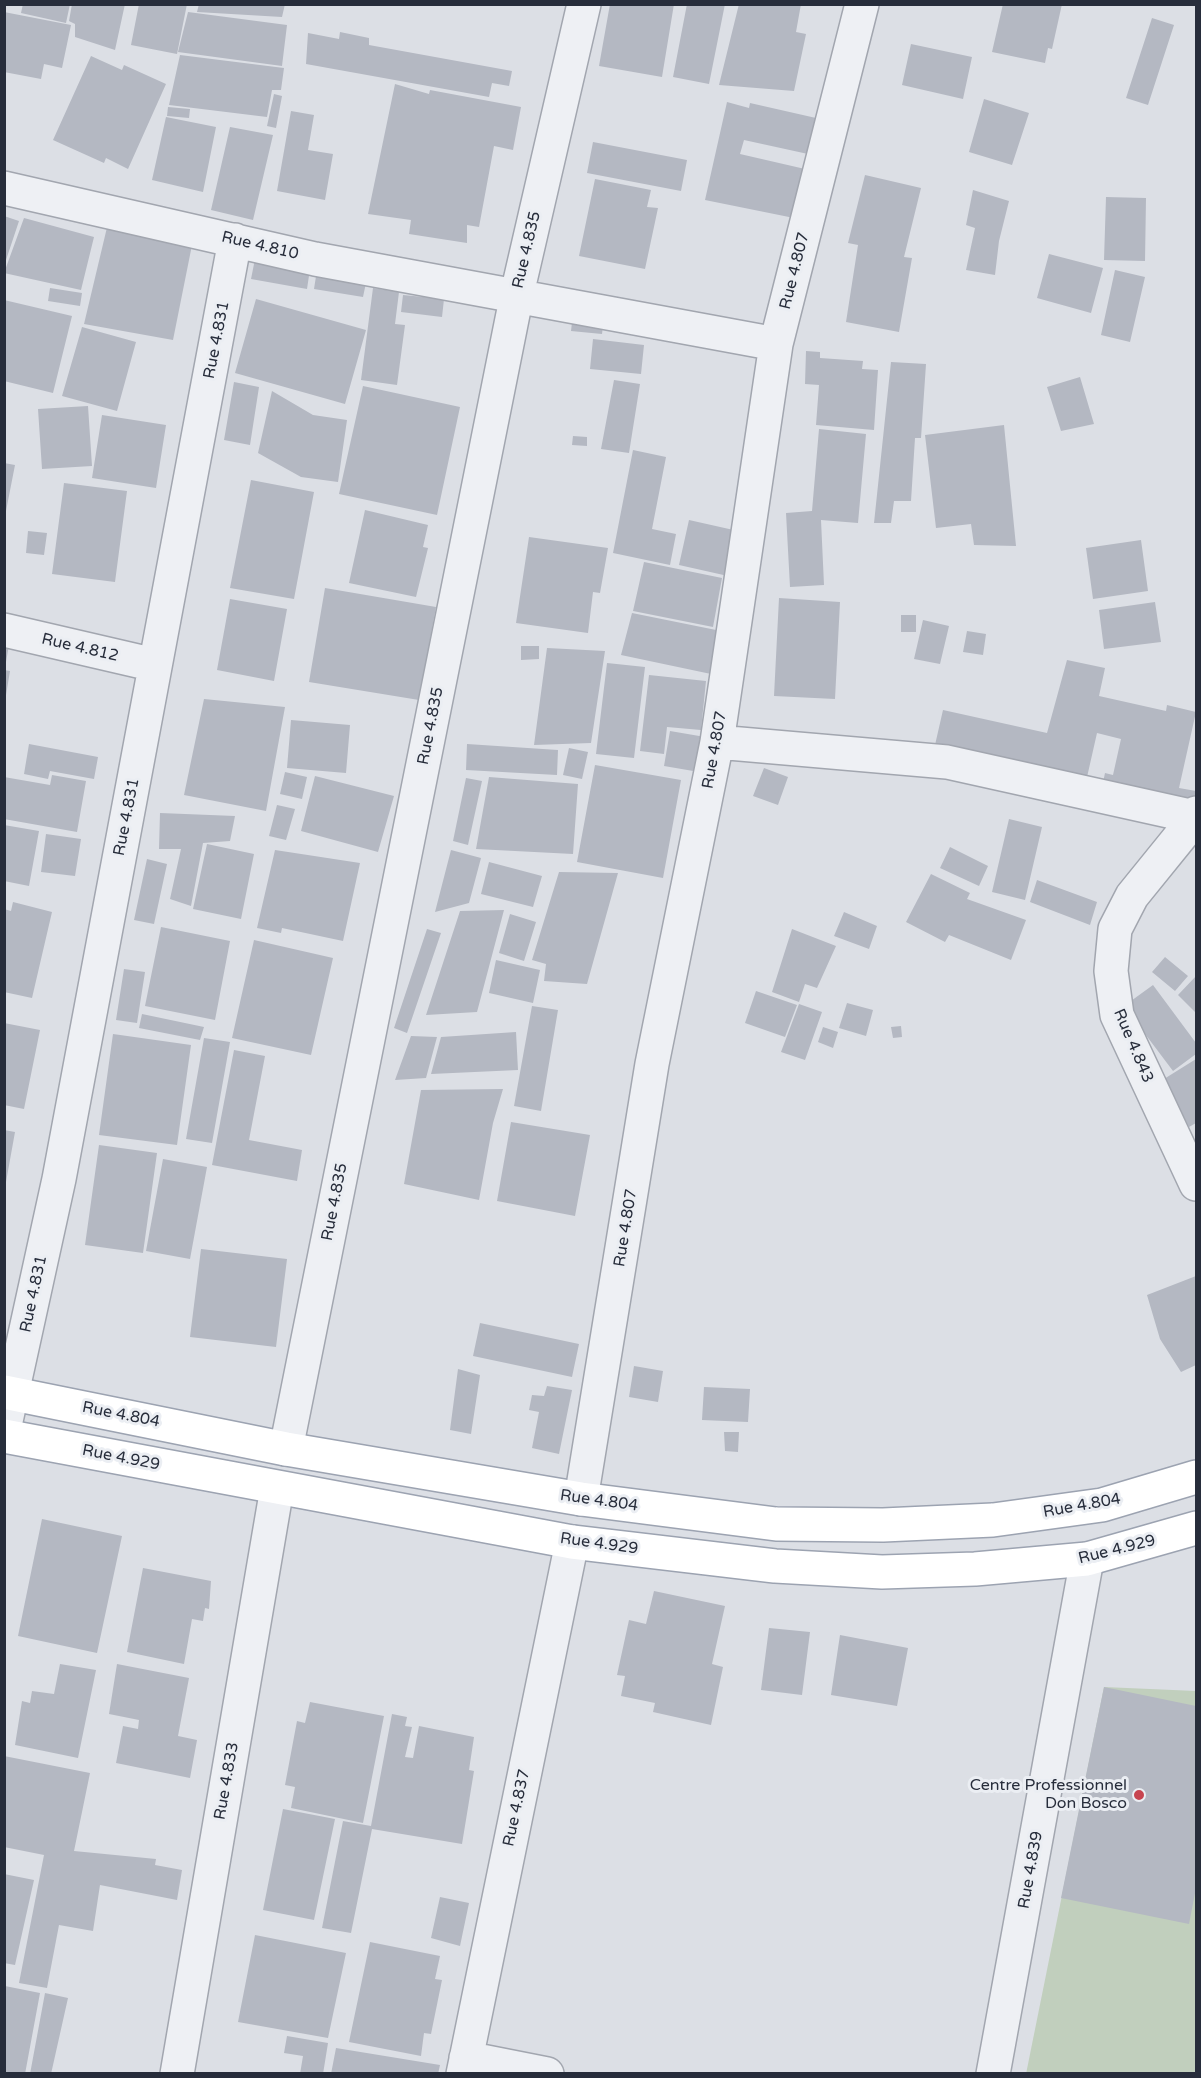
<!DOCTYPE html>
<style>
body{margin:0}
#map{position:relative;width:1201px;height:2078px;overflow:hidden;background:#dcdfe5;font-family:"Varela Round",sans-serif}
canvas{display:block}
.frame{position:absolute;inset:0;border:6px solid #272d3b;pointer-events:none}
</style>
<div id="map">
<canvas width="1201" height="2078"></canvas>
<div class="frame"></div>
</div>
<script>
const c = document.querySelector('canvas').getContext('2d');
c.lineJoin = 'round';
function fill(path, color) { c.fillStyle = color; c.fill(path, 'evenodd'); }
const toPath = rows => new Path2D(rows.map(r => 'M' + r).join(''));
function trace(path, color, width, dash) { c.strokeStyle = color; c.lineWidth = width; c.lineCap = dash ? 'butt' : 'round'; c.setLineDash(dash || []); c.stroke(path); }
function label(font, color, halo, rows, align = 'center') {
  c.font = font + ' "Varela Round",sans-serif'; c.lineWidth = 6; c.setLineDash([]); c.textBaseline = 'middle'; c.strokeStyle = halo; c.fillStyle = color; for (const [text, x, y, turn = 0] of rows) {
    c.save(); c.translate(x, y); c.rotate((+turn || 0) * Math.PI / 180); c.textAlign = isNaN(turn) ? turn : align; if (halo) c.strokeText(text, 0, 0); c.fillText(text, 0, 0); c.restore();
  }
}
fill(toPath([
 [1104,1687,1196,1691,1196,2073,1026,2074]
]), '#c1cfbd');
fill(toPath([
 [23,4,70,4,66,23,21,13],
 [72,4,125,4,115,50,75,37,75,24,69,21],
 [139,4,187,4,177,54,131,45],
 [199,4,285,4,282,17,197,12],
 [610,4,674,4,662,77,599,66],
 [687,4,725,4,709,84,673,77],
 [739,4,801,4,796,32,806,34,794,91,719,85],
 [1003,4,1062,4,1052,49,1048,48,1045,63,992,52],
 [4,12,71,25,62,68,44,64,41,79,4,72],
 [188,12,287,25,282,66,178,52],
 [1152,18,1174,25,1148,105,1126,98],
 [340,32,369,38,369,45,512,71,509,86,492,83,489,97,306,64,308,33,339,39],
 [911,44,972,57,963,99,902,85],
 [180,55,284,68,281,90,272,90,267,117,169,105],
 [91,56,122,70,124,65,166,84,128,169,106,158,104,163,53,140],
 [395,84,429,94,430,90,521,107,513,150,494,146,479,227,467,225,467,243,409,234,411,220,368,214],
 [274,94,282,96,276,128,267,126],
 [984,99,1029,113,1012,165,969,152],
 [727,102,749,108,750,103,816,118,808,154,744,140,740,154,805,169,794,218,705,200],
 [168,107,190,109,189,118,167,116],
 [291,111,314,115,308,150,333,154,325,200,277,191],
 [166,117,216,127,203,192,152,180],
 [230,127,273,135,253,220,211,210],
 [593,142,687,160,681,191,587,173],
 [865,175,921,188,904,257,912,258,899,332,846,322,858,245,848,243],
 [595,179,651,190,647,207,658,208,645,269,579,256],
 [973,190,1009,201,999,241,995,275,966,270,975,228,966,225],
 [1106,197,1146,198,1145,261,1104,260],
 [4,216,19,221,5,263,4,263],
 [24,218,94,237,81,290,4,273],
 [109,219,192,245,173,340,84,324],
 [1049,254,1103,268,1091,313,1037,298],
 [255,259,310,269,307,289,251,279],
 [317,270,367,278,363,297,314,289],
 [1115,270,1145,277,1130,342,1101,335],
 [50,288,82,293,80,306,48,301],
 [373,288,399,292,395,324,405,325,397,385,361,380],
 [403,295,444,299,442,317,401,312],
 [256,299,366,330,345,404,235,373],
 [4,300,72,316,53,393,4,381],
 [573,314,604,317,602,334,571,331],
 [82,327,136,342,117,411,62,396],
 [593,339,644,345,641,374,590,369],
 [806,351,820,352,820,358,863,361,862,369,878,370,874,430,816,425,819,385,805,384],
 [891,362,926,364,921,438,915,438,911,501,894,501,891,523,874,523],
 [1080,377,1094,424,1061,431,1047,387],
 [614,380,640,384,629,453,601,449],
 [234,382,259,387,250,445,224,440],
 [363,386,460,407,437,515,339,494],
 [272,391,313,415,347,420,338,482,301,477,258,453],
 [88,406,92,466,42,469,38,409],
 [102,415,166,425,156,488,92,478],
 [1004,425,1016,546,974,545,971,524,936,528,925,435],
 [819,429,866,434,858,523,821,520,824,585,790,587,786,513,812,511],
 [573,436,587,437,587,446,572,445],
 [633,450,666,457,652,529,676,534,670,565,613,553],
 [4,463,15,465,6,511,4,511],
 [251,480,314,492,294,599,230,588],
 [64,483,127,491,115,582,52,574],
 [365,510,428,525,423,547,428,548,416,597,349,583],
 [689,520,738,531,728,576,679,565],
 [28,531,47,533,44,555,26,553],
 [529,537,608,548,600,593,593,592,588,633,516,623],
 [1141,540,1148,591,1093,599,1086,548],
 [644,562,722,578,713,627,633,611],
 [325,588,436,607,419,700,309,682],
 [779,598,840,602,835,699,774,696],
 [230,599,287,609,274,681,217,670],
 [1155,602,1161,642,1104,649,1099,610],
 [632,613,721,631,711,674,621,655],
 [901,615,916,615,916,632,901,632],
 [923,620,949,626,940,664,914,659],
 [967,631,986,634,983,655,963,652],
 [4,644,9,645,6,662,4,662],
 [521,646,539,646,539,659,521,660],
 [547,648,605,651,591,743,534,745],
 [1067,660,1105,668,1099,696,1166,711,1167,705,1196,712,1179,788,1196,791,1192,807,1102,787,1105,773,1113,775,1121,739,1097,733,1085,786,935,745,943,710,1047,733],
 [607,663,645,667,634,758,596,754],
 [4,670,10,671,6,695,4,695],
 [649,675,706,681,701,730,667,727,664,754,640,751],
 [204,699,285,707,266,811,184,795],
 [291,720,350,725,346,773,287,768],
 [670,731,711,738,705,773,664,766],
 [29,744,98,757,94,779,50,771,48,779,24,774],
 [467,744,558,750,557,775,466,770],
 [569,748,588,752,582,779,563,775],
 [595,765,681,780,663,878,577,862],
 [764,768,788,777,778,805,753,796],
 [285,772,307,777,302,799,280,794],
 [52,775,86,781,77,832,4,819,4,777,50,785],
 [315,776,394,796,378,852,301,831],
 [489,777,578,784,573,854,476,849],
 [466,778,482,781,468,845,453,841],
 [277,805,295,809,286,840,269,836],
 [160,813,235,816,230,841,203,843,191,906,170,899,181,849,159,849],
 [1009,819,1042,827,1025,900,992,892],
 [4,825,39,831,29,886,4,881],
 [46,834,81,839,75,876,41,872],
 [207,844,254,854,241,919,193,909],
 [950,847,988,866,979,886,940,868],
 [275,850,360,863,343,941,282,928,281,933,257,928],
 [451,850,481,858,469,903,435,912],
 [147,859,167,864,154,924,134,920],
 [489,862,542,876,533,907,481,894],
 [559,872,618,873,587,984,544,981,546,964,532,960],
 [931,874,970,893,967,899,1026,920,1011,960,949,935,945,942,906,922],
 [1037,880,1097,902,1090,925,1030,902],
 [13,902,52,912,32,998,4,992,4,909,11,911],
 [504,910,477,1012,426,1015,460,911],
 [844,912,877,926,869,949,834,936],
 [510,914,536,922,524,961,499,953],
 [161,927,230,941,215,1020,145,1006],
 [427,929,441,933,407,1033,394,1028],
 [792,929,836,946,817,988,805,984,799,1002,772,992],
 [254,940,333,958,311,1055,232,1038],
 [1165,957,1188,976,1175,991,1152,972],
 [496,960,540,970,533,1003,489,993],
 [124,969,145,972,137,1023,116,1020],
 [1196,976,1196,1010,1195,1012,1178,995],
 [1153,985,1196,1043,1196,1054,1173,1071,1124,1006],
 [756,991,797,1005,785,1037,745,1023],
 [847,1003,873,1010,866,1036,839,1028],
 [799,1004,822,1012,805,1060,781,1052],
 [532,1006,558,1010,541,1111,514,1106],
 [142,1014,204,1027,200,1040,139,1028],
 [4,1023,40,1030,24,1109,4,1105],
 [901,1026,902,1037,893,1038,891,1027],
 [823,1027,838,1032,833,1048,818,1042],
 [516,1032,518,1070,431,1074,441,1037],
 [113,1034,191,1045,177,1145,99,1135],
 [411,1036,437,1037,426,1078,395,1080],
 [204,1038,230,1042,212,1143,186,1139],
 [234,1050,265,1056,249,1140,302,1150,297,1181,212,1165],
 [1196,1059,1196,1123,1189,1127,1164,1079],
 [503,1089,493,1123,479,1200,404,1184,421,1090],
 [511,1122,590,1135,575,1216,497,1201],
 [4,1130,15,1132,6,1182,4,1182],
 [99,1145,157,1153,143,1253,85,1245],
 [163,1159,207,1167,190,1259,146,1251],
 [201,1249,287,1259,276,1347,190,1337],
 [1196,1276,1196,1365,1181,1372,1160,1339,1147,1295],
 [480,1323,579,1344,572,1377,473,1356],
 [634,1366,663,1371,658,1402,629,1397],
 [458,1369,480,1375,471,1434,450,1430],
 [547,1386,572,1390,559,1454,532,1448,539,1412,529,1410,532,1395,544,1396],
 [704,1387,750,1389,748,1422,702,1420],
 [724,1432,739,1432,738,1452,725,1451],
 [42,1519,122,1536,97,1653,18,1636],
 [143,1568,211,1581,209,1609,205,1608,203,1621,192,1619,184,1664,127,1652],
 [654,1591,725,1606,712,1664,723,1667,711,1725,653,1712,655,1703,621,1696,625,1676,617,1675,629,1620,646,1624],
 [769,1628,810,1632,802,1695,761,1690],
 [840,1635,908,1648,897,1706,831,1695],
 [60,1664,96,1670,78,1758,15,1745,22,1701,30,1703,32,1691,54,1694],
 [117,1664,189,1678,178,1736,197,1740,190,1778,116,1763,123,1726,138,1729,139,1720,109,1714],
 [1104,1687,1196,1706,1196,1888,1189,1924,1061,1898],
 [310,1702,384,1716,363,1823,291,1808,295,1787,285,1785,297,1721,305,1723],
 [392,1714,407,1717,405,1726,412,1727,405,1757,413,1758,419,1726,474,1737,469,1770,474,1771,462,1844,372,1829,351,1933,322,1928,343,1821,371,1826],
 [4,1756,90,1773,74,1851,156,1859,155,1865,182,1870,177,1900,100,1885,93,1931,59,1925,47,1988,19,1983,44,1855,4,1847],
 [283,1809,335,1819,314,1920,263,1910],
 [4,1874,34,1880,15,1965,4,1963],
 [440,1897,469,1903,460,1946,431,1938],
 [255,1935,346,1953,328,2038,238,2022],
 [370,1942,440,1956,435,1979,442,1980,431,2034,424,2033,421,2056,349,2042],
 [5,1986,40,1993,25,2074,4,2074],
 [45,1993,68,1998,51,2074,30,2074],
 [287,2036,328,2043,323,2074,300,2074,303,2056,284,2053],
 [336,2048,440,2065,438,2074,331,2074]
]), '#b4b8c2');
const street = toPath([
 [4,188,315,259,776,344],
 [4,630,155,665],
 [717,742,947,762,1195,817,1196,813],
 [1196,817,1132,896,1115,929,1111,971,1117,1015,1196,1184],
 [4,1430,59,1179,235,240],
 [286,1449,517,294,584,4],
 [581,1499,652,1064,717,742,776,344,862,4],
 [466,2058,547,2074],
 [177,2074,277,1488],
 [463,2074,572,1542],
 [993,2074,1087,1559]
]);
const primary = toPath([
 [4,1392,286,1449,581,1499,776,1524,883,1525,993,1520,1102,1505,1196,1477],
 [4,1436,572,1542,775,1566,882,1572,975,1569,1087,1559,1196,1528]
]);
trace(street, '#a2a6af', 36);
trace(primary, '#9ca3b1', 36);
trace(street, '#eef0f4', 33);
trace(primary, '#fff', 33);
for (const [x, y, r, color] of [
 [1139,1795,6,"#c7444f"]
]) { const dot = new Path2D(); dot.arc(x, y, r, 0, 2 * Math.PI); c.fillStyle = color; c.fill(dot); trace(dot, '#ebeef3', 2); }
label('16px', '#272d3b', '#ebeef3', [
 ["Rue 4.810",260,246,13],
 ["Rue 4.835",527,250,-77],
 ["Rue 4.807",795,271,-76],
 ["Rue 4.831",217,340,-79],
 ["Rue 4.812",80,648,13],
 ["Rue 4.835",431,726,-79],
 ["Rue 4.807",715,750,-80],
 ["Rue 4.831",127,817,-79],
 ["Rue 4.843",1133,1046,67],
 ["Rue 4.835",335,1202,-79],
 ["Rue 4.807",626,1228,-81],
 ["Rue 4.831",34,1294,-78],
 ["Rue 4.804",121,1415,11],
 ["Rue 4.929",121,1458,11],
 ["Rue 4.804",599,1501,8],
 ["Rue 4.804",1082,1506,-10],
 ["Rue 4.929",599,1544,8],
 ["Rue 4.929",1117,1550,-14],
 ["Rue 4.833",227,1781,-80],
 ["Rue 4.837",517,1808,-78],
 ["Rue 4.839",1031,1870,-80]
]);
label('16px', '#272d3b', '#ebeef3', [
 ["Centre Professionnel",1127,1786],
 ["Don Bosco",1127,1804]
], 'right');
</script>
